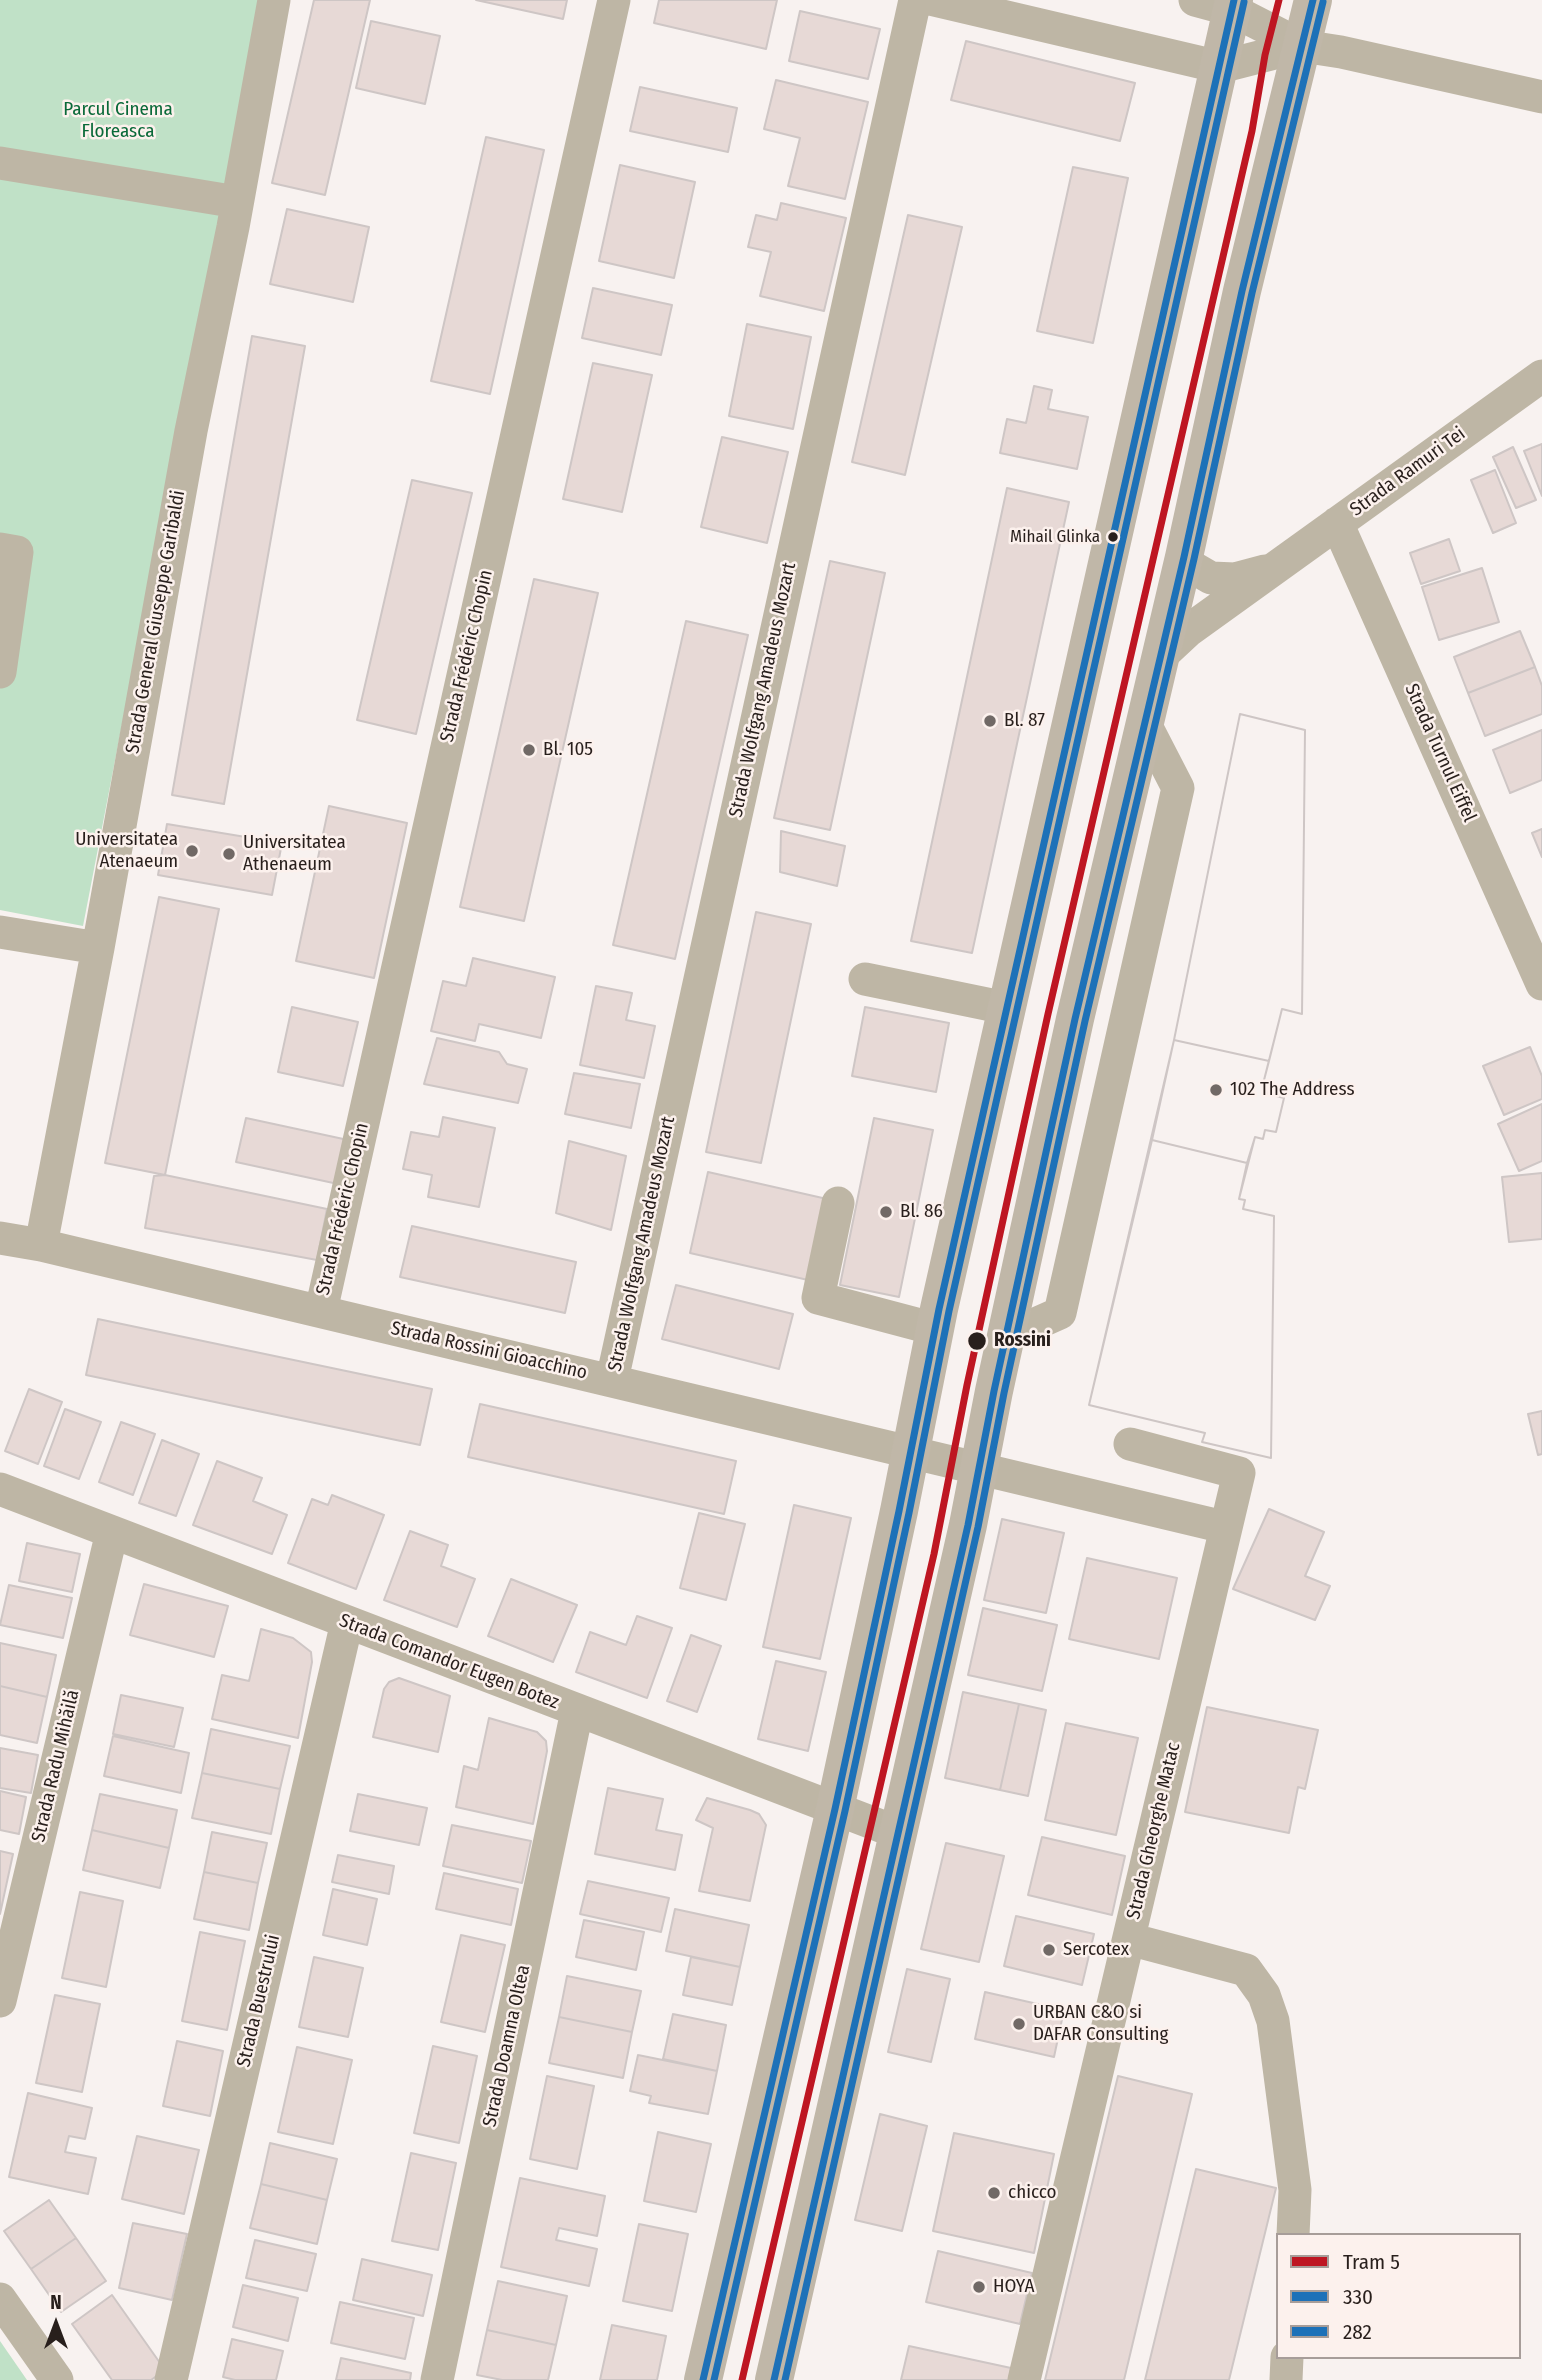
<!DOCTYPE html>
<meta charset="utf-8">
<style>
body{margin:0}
#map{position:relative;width:1542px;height:2380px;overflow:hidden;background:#f8f2f0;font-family:"Fira Sans Condensed",sans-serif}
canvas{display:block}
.legend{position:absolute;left:1276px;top:2233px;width:245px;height:126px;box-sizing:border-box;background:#fcf1ed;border:2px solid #a79d99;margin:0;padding:9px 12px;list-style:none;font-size:21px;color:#281f1c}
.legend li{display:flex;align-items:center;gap:14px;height:35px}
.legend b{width:35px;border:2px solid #a79d99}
.north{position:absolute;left:21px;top:2289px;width:70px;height:70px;-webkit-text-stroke:5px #fcf1ed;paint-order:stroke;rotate:0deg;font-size:19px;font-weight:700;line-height:28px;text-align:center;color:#281f1c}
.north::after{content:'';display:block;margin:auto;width:24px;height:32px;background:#281f1c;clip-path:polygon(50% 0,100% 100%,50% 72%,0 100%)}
</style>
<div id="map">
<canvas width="1542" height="2380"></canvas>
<ul class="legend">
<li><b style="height:9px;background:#be1622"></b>Tram 5</li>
<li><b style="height:9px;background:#1d71b8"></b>330</li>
<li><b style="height:9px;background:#1d71b8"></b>282</li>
</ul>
<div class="north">N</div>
</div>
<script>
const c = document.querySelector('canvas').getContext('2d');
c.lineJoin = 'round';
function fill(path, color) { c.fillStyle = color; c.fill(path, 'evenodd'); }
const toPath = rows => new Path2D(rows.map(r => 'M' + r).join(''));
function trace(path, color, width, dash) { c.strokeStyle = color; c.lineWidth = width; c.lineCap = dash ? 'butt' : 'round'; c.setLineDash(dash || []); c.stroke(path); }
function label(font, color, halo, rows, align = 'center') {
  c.font = font + ' "Fira Sans Condensed",sans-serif'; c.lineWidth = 5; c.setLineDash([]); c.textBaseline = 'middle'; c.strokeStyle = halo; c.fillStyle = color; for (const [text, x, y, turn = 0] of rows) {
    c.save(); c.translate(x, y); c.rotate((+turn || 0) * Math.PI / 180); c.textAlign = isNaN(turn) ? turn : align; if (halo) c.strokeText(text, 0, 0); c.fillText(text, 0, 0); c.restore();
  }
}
fill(toPath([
 [0,0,262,0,83,926,0,910],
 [0,2341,27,2380,0,2380]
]), '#c0e1c7');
const building = toPath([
 [314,0,370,0,325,195,272,183,314,0],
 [476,0,567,0,563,19,476,0],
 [659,0,777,0,766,49,654,23,659,0],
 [800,11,880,29,868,79,789,61,800,11],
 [371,21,440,36,425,104,356,88,371,21],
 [966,41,1135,83,1120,141,951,100,966,41],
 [776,80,868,102,845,199,788,186,800,138,764,129,776,80],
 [640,87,737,108,728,152,630,131,640,87],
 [486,137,544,150,490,394,431,381,486,137],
 [620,165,695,182,674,278,599,261,620,165],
 [1073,167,1128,178,1093,343,1037,331,1073,167],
 [781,203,846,218,824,311,760,296,771,252,748,247,756,215,777,220,781,203],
 [287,209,369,227,353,302,270,284,287,209],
 [908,215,962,227,905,475,852,462,908,215],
 [593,288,672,305,661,355,582,338,593,288],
 [747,324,811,337,793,429,729,416,747,324],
 [252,336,305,346,224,804,172,795,252,336],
 [593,363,652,375,622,512,563,499,593,363],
 [1034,386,1052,390,1048,409,1088,417,1077,469,1000,453,1007,419,1026,423,1034,386],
 [722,437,788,452,767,543,701,527,722,437],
 [1542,444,1542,496,1524,451,1542,444],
 [1513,447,1536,500,1516,508,1493,457,1513,447],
 [1495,470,1516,523,1493,533,1471,480,1495,470],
 [412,480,472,493,416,734,357,720,412,480],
 [1007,488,1069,502,972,953,911,941,1007,488],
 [1449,539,1460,571,1421,584,1410,553,1449,539],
 [830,561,885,573,830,830,774,818,830,561],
 [1482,568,1499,622,1439,640,1422,587,1482,568],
 [534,579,598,593,524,921,460,907,534,579],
 [686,621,748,635,675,959,613,945,686,621],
 [1520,631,1535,667,1468,693,1454,657,1520,631],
 [1535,667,1542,686,1542,714,1485,736,1468,693,1535,667],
 [1240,714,1305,730,1302,1014,1282,1009,1269,1061,1174,1040,1240,714],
 [1240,714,1305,730,1302,1014,1282,1009,1263,1084,1270,1086,1268,1094,1284,1098,1276,1132,1265,1130,1263,1139,1255,1137,1239,1199,1245,1200,1243,1209,1274,1216,1271,1458,1202,1442,1205,1433,1089,1405,1174,1040,1240,714],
 [1542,730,1542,780,1510,793,1493,750,1542,730],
 [329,806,407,823,374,978,296,961,329,806],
 [167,824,282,843,272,895,158,875,167,824],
 [1542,829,1542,857,1532,833,1542,829],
 [781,831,845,846,837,886,780,872,781,831],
 [159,897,219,909,165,1175,105,1163,159,897],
 [756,912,811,924,761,1163,706,1152,756,912],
 [473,958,555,977,541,1038,479,1024,475,1041,431,1031,443,981,466,986,473,958],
 [596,986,632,993,626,1020,655,1026,644,1078,580,1065,596,986],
 [292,1007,358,1022,343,1086,278,1072,292,1007],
 [865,1007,949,1023,936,1092,852,1076,865,1007],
 [437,1038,499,1052,507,1064,527,1069,518,1103,424,1084,437,1038],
 [1174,1040,1269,1061,1263,1084,1270,1086,1268,1094,1284,1098,1276,1132,1265,1130,1263,1139,1255,1137,1247,1163,1152,1140,1174,1040],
 [1530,1047,1542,1076,1542,1099,1504,1115,1483,1066,1530,1047],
 [574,1073,640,1084,631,1128,565,1114,574,1073],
 [1542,1104,1542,1161,1519,1171,1498,1124,1542,1104],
 [443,1117,495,1128,479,1207,428,1197,432,1175,403,1169,411,1132,439,1137,443,1117],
 [246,1118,348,1140,338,1184,236,1162,246,1118],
 [874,1118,933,1130,899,1297,840,1285,874,1118],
 [1152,1140,1247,1163,1239,1199,1245,1200,1243,1209,1274,1216,1271,1458,1202,1442,1205,1433,1089,1405,1152,1140],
 [569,1141,626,1156,611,1230,556,1213,569,1141],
 [708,1172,827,1199,808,1280,690,1253,708,1172],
 [1542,1173,1542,1239,1509,1242,1502,1177,1542,1173],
 [165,1175,327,1209,317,1260,145,1228,154,1176,165,1175],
 [412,1226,576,1262,565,1313,400,1277,412,1226],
 [676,1285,793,1314,779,1369,662,1339,676,1285],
 [98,1319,432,1389,420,1445,86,1375,98,1319],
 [29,1389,62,1402,38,1464,5,1451,29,1389],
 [480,1404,736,1461,724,1514,468,1457,480,1404],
 [65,1409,101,1422,79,1479,44,1466,65,1409],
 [1542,1411,1542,1454,1538,1455,1528,1414,1542,1411],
 [121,1422,155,1434,133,1495,99,1482,121,1422],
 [162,1440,199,1454,176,1516,139,1503,162,1440],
 [217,1461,262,1478,253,1501,287,1515,272,1554,193,1525,217,1461],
 [332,1495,384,1515,356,1589,288,1563,312,1499,328,1505,332,1495],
 [794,1505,851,1518,820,1659,763,1647,794,1505],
 [1269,1509,1324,1532,1305,1576,1330,1586,1315,1620,1233,1589,1269,1509],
 [699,1513,745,1524,726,1600,680,1588,699,1513],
 [1002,1519,1064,1533,1046,1613,984,1600,1002,1519],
 [410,1531,448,1545,441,1566,475,1579,457,1627,384,1600,410,1531],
 [27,1543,80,1554,72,1592,19,1581,27,1543],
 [1087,1558,1177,1578,1159,1659,1069,1639,1087,1558],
 [511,1579,577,1605,553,1662,488,1636,511,1579],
 [144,1584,228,1606,214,1657,130,1635,144,1584],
 [9,1585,72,1598,63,1638,0,1625,9,1585],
 [983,1608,1057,1625,1042,1691,968,1675,983,1608],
 [637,1616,672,1628,647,1698,576,1672,590,1632,626,1645,637,1616],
 [261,1629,293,1638,311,1652,312,1662,298,1738,212,1719,222,1675,249,1681,261,1629],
 [691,1635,721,1646,697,1712,667,1701,691,1635],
 [0,1643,56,1655,47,1697,0,1686,0,1643],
 [776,1661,826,1672,808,1751,758,1739,776,1661],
 [399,1678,450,1696,438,1752,373,1737,384,1689,389,1682,399,1678],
 [0,1686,47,1697,37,1743,0,1735,0,1686],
 [963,1692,1019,1704,1000,1790,945,1778,963,1692],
 [121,1695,183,1708,174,1747,113,1734,121,1695],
 [1019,1704,1046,1710,1028,1796,1000,1790,1019,1704],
 [1207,1707,1318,1730,1305,1789,1298,1787,1289,1833,1185,1812,1207,1707],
 [489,1718,537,1732,546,1741,547,1751,533,1824,456,1807,464,1766,478,1770,489,1718],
 [1066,1723,1138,1738,1116,1835,1045,1820,1066,1723],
 [211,1729,290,1746,280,1789,202,1773,211,1729],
 [113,1736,189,1753,181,1793,104,1776,113,1736],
 [0,1748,38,1755,31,1793,0,1788,0,1748],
 [202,1773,280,1789,271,1834,192,1818,202,1773],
 [608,1788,663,1799,656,1830,682,1835,675,1870,595,1854,608,1788],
 [0,1791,26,1797,19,1834,0,1830,0,1791],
 [100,1794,177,1810,169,1848,92,1830,100,1794],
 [358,1794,427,1808,419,1845,350,1831,358,1794],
 [707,1798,750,1810,759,1814,766,1825,750,1901,699,1891,713,1828,696,1820,707,1798],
 [452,1825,531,1841,522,1883,443,1866,452,1825],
 [92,1830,169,1848,160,1888,83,1870,92,1830],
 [212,1832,267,1843,258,1883,204,1872,212,1832],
 [1042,1837,1125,1856,1112,1915,1028,1895,1042,1837],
 [946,1843,1004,1856,979,1962,921,1949,946,1843],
 [0,1851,13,1854,0,1914,0,1851],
 [338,1855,394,1866,389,1894,332,1882,338,1855],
 [204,1872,258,1883,249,1930,194,1919,204,1872],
 [444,1873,518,1889,511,1925,436,1909,444,1873],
 [588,1881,669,1898,661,1932,580,1914,588,1881],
 [333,1889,377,1899,367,1945,323,1935,333,1889],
 [80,1892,123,1901,106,1987,62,1978,80,1892],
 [675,1909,749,1925,740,1967,666,1951,675,1909],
 [1016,1916,1094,1934,1082,1985,1004,1966,1016,1916],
 [584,1920,644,1932,636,1970,576,1957,584,1920],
 [200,1932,245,1941,227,2030,182,2021,200,1932],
 [461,1935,505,1945,485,2032,441,2022,461,1935],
 [314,1957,363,1968,348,2037,299,2027,314,1957],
 [691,1957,740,1967,732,2005,683,1995,691,1957],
 [907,1969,950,1979,931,2062,888,2052,907,1969],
 [567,1976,641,1991,632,2032,559,2017,567,1976],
 [985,1992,1064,2010,1054,2057,975,2039,985,1992],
 [55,1995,100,2004,82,2092,36,2083,55,1995],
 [673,2014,726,2025,717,2071,663,2059,673,2014],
 [559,2017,632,2032,623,2078,549,2063,559,2017],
 [177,2041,223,2051,210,2116,163,2106,177,2041],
 [433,2046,477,2056,459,2143,414,2133,433,2046],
 [297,2047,352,2060,333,2144,278,2132,297,2047],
 [638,2055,717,2071,708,2114,649,2103,651,2096,630,2091,638,2055],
 [547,2076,594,2086,577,2169,530,2159,547,2076],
 [1118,2076,1192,2094,1124,2380,1045,2380,1118,2076],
 [28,2093,92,2108,85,2139,69,2136,65,2152,96,2158,88,2194,9,2177,28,2093],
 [880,2114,927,2126,902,2231,855,2220,880,2114],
 [658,2132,711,2144,696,2212,644,2201,658,2132],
 [954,2133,1054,2154,1034,2253,933,2231,954,2133],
 [137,2136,199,2150,184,2214,122,2199,137,2136],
 [270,2143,337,2159,327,2200,261,2184,270,2143],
 [411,2153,456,2163,438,2250,392,2241,411,2153],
 [1196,2169,1276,2188,1229,2380,1145,2380,1196,2169],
 [520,2178,605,2196,597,2236,559,2228,556,2240,597,2249,589,2286,501,2267,520,2178],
 [261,2184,327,2200,317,2244,250,2228,261,2184],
 [49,2200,76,2238,31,2269,4,2231,49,2200],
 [133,2223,187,2234,172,2300,119,2288,133,2223],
 [639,2224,688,2234,672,2311,623,2301,639,2224],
 [76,2238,106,2281,61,2312,31,2269,76,2238],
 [255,2240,316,2254,307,2291,246,2278,255,2240],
 [938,2251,1032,2273,1020,2324,926,2302,938,2251],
 [362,2259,432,2275,423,2316,353,2300,362,2259],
 [498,2281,567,2296,556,2345,487,2330,498,2281],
 [243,2285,298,2298,288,2341,233,2327,243,2285],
 [112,2295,165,2370,151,2380,112,2380,72,2324,112,2295],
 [340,2302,414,2318,405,2359,331,2343,340,2302],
 [612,2325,666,2336,657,2380,600,2380,612,2325],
 [487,2330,556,2345,548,2380,502,2380,477,2375,487,2330],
 [232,2339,283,2351,276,2380,235,2380,223,2377,232,2339],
 [909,2346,1011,2368,1009,2380,901,2380,909,2346],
 [341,2358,411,2373,410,2380,336,2380,341,2358]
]);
fill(building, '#e7d9d6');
trace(building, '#cec6c5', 2);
trace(toPath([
 [934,0,1220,67,1302,46],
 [1195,0,1232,10,1302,46,1341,52,1542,97],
 [0,163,237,202],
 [1337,523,1542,984],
 [0,549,17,552,0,672],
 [1184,557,1192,567,1211,578,1235,579,1265,571],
 [1160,657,1189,630,1542,376],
 [0,932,98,948],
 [865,979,1006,1008],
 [838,1203,818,1298,935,1329],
 [0,1238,41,1245,1224,1527],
 [41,1245,98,948,191,431,233,227,274,0],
 [321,1311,614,0],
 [1006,1337,1060,1313,1178,788,1145,724],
 [612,1380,915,0],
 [0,1489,899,1833],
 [1129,1939,1246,1970,1264,1995,1273,2021,1295,2190,1293,2235],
 [0,2001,112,1532],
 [0,2299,57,2380],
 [171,2380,347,1622],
 [437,2380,577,1711],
 [1024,2380,1239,1473,1130,1444],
 [1286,2380,1287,2357]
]), '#beb6a5', 33);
trace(toPath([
 [703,2380,835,1809,899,1511,939,1309,1234,0],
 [774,2380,968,1525,994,1391,1075,1019,1184,557,1242,291,1313,0]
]), '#c0b7a8', 38);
trace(toPath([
 [703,2380,835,1809,899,1511,939,1309,1234,0],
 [774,2380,968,1525,994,1391,1075,1019,1184,557,1242,291,1313,0]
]), '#1d71b8', 7);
trace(toPath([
 [714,2380,845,1811,909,1513,949,1311,1244,2],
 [785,2380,978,1527,1004,1393,1085,1021,1194,559,1252,293,1323,2]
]), '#1d71b8', 7);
trace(toPath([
 [742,2380,934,1554,967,1385,1048,1014,1252,131,1265,55,1279,0]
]), '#be1622', 7);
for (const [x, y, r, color] of [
 [1113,537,6,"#281f1c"],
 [990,721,7,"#716966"],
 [529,750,7,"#716966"],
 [192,851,7,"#716966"],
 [229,854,7,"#716966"],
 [1216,1090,7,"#716966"],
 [886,1212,7,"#716966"],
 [977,1341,10,"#281f1c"],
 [1049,1950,7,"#716966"],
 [1019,2024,7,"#716966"],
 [994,2193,7,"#716966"],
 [979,2287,7,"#716966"]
]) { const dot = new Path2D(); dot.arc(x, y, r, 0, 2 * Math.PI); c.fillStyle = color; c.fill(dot); trace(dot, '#fcf1ed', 2.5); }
label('17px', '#281f1c', '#fcf1ed', [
 ["Mihail Glinka",1100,537]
], 'right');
label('19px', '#096938', '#fcf1ed', [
 ["Parcul Cinema",118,110],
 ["Floreasca",118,132]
]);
label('19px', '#281f1c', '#fcf1ed', [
 ["Strada Ramuri Tei",1408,472,-36],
 ["Strada General Giuseppe Garibaldi",156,622,-80],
 ["Strada Frédéric Chopin",467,656,-77],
 ["Strada Wolfgang Amadeus Mozart",763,690,-78],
 ["Strada Turnul Eiffel",1440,753,66],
 ["Strada Frédéric Chopin",343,1209,-77],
 ["Strada Wolfgang Amadeus Mozart",642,1244,-78],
 ["Strada Rossini Gioacchino",489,1351,13],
 ["Strada Comandor Eugen Botez",449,1662,21],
 ["Strada Radu Mihăilă",56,1766,-77],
 ["Strada Gheorghe Matac",1154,1831,-77],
 ["Strada Buestrului",259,2001,-77],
 ["Strada Doamna Oltea",507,2046,-78]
]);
label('19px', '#281f1c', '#fcf1ed', [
 ["Bl. 87",1004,721],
 ["Bl. 105",543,750],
 ["Universitatea",178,840,"right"],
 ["Atenaeum",178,862,"right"],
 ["Universitatea",243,843],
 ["Athenaeum",243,865],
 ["102 The Address",1230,1090],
 ["Bl. 86",900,1212],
 ["Sercotex",1063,1950],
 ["URBAN C&O si",1033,2013],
 ["DAFAR Consulting",1033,2035],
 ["chicco",1008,2193],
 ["HOYA",993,2287]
], 'left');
label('bold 19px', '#281f1c', '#fcf1ed', [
 ["Rossini",994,1341]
], 'left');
</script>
